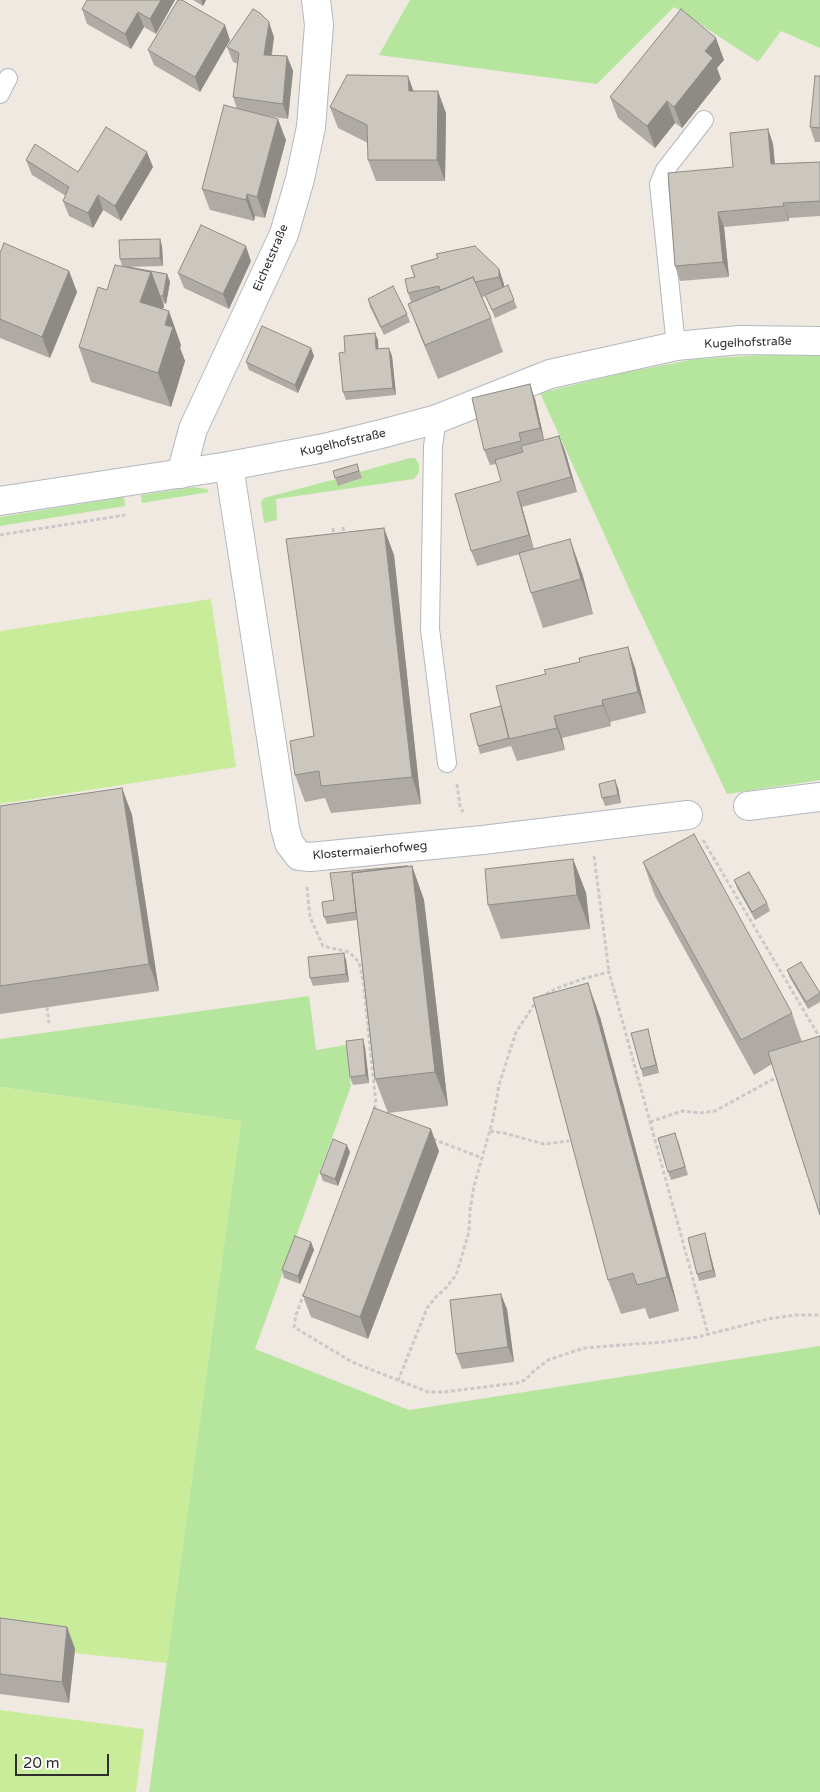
<!DOCTYPE html>
<meta charset="utf-8">
<style>
body{margin:0}
#map{position:relative;width:820px;height:1792px;overflow:hidden;background:#efe9e1;font-family:"Varela Round",sans-serif}
canvas{display:block}
.scale{position:absolute;left:15px;top:1754px;width:94px;height:22px;box-sizing:border-box;border:2px solid #2e2e2e;border-top:0;padding-left:6px;font-size:15px;line-height:18px;white-space:nowrap;color:#2e2e2e;-webkit-text-stroke:4px #fff;paint-order:stroke}
</style>
<div id="map">
<canvas width="820" height="1792"></canvas>
<div class="scale">20 m</div>
</div>
<script>
const c = document.querySelector('canvas').getContext('2d');
c.lineJoin = 'round';
function fill(path, color) { c.fillStyle = color; c.fill(path, 'evenodd'); }
const toPath = rows => new Path2D(rows.map(r => 'M' + r).join(''));
function trace(path, color, width, dash) { c.strokeStyle = color; c.lineWidth = width; c.lineCap = dash ? 'butt' : 'round'; c.setLineDash(dash || []); c.stroke(path); }
function label(font, color, halo, rows, align = 'center') {
  c.font = font + ' "Varela Round",sans-serif'; c.lineWidth = 4; c.setLineDash([]); c.textBaseline = 'middle'; c.strokeStyle = halo; c.fillStyle = color; for (const [text, x, y, turn = 0] of rows) {
    c.save(); c.translate(x, y); c.rotate((+turn || 0) * Math.PI / 180); c.textAlign = isNaN(turn) ? turn : align; if (halo) c.strokeText(text, 0, 0); c.fillText(text, 0, 0); c.restore();
  }
}
fill(toPath([
 [410,0,820,0,820,48,781,31,758,62,674,7,597,84,379,55],
 [765,355,820,356,820,780,727,794,632,595,540,393,627,372,696,359],
 [410,458,415,458,419,464,419,472,414,479,276,499,277,520,264,523,261,502,264,498,336,479,339,486,361,478,359,472],
 [193,487,207,489,209,492,142,503,141,495],
 [124,497,125,506,0,526,0,517],
 [309,996,316,1050,346,1045,351,1086,255,1349,409,1410,820,1346,820,1792,149,1792,241,1121,0,1087,0,1039]
]), '#b6e59e');
fill(toPath([
 [211,599,236,767,0,804,0,631],
 [0,1087,241,1121,167,1663,0,1645],
 [0,1710,144,1729,136,1792,0,1792]
]), '#c9ec9a');
const service = toPath([
 [0,94,8,78],
 [676,346,659,184,665,170,704,120],
 [437,419,433,446,430,629,447,763]
]);
const minor = toPath([
 [229,466,285,828,289,843,299,856,310,857,483,840,688,815],
 [181,474,193,429,284,234,300,179,311,127,319,25,316,0],
 [748,806,820,797]
]);
const tertiary = toPath([
 [0,501,229,466,324,448,385,433,437,419,550,374,676,346,740,340,820,341]
]);
trace(service, '#b4b7c1', 20);
trace(minor, '#b4b7c1', 30);
trace(tertiary, '#b4b7c1', 30);
trace(toPath([
 [343,527,344,534],
 [333,528,334,537],
 [0,535,125,515],
 [457,784,460,806,463,812],
 [703,840,820,1038],
 [594,856,609,972],
 [307,887,310,917,323,946,349,952,359,962,363,980,376,1104,373,1111],
 [540,997,560,987,582,979,609,972,708,1334],
 [47,1007,49,1023],
 [650,1122,682,1111,699,1113,715,1111,779,1076],
 [490,1131,504,1133,544,1144,569,1141],
 [433,1139,482,1158],
 [304,1293,296,1315,294,1327,352,1362,428,1392,444,1392,517,1383,525,1380,535,1370,548,1360,584,1348,663,1342,697,1337,768,1319,795,1315,820,1315],
 [398,1381,427,1308,436,1297,446,1288,456,1275,469,1232,470,1210,474,1186,493,1119,499,1085,516,1032,536,1002]
]), '#c9c9c9', 3, [4, 2.5]);
trace(service, '#fff', 18);
trace(minor, '#fff', 28);
trace(tertiary, '#fff', 28);
fill(toPath([
 [175,0,156,34,144,27,131,49,87,24,82,9],
 [193,0,206,0,203,6],
 [274,37,272,55,287,56,293,71,288,119,266,116,286,140,265,218,255,216,254,221,210,210,202,189,237,109,233,97,238,64,233,62,227,47],
 [230,40,200,92,154,65,148,50],
 [724,60,717,68,721,79,682,128,675,123,655,148,618,118,610,97],
 [408,76,413,91,446,113,445,181,376,181,368,160,368,143,338,128,330,107],
 [820,76,820,142,815,142,810,127],
 [768,129,773,144,775,164,820,162,820,216,789,218,789,221,724,227,729,277,680,281,675,266,733,167],
 [26,160,78,172,153,167,121,221,103,210,93,228,69,216,63,201,66,196,32,175],
 [162,246,163,266,125,267,167,274,170,282,166,304,163,303,164,306,163,309,181,345,180,348,185,361,171,407,91,382,79,347,107,290,122,266,120,259],
 [0,253,69,271,77,292,50,358,0,338],
 [436,254,499,269,504,286,514,300,517,308,495,318,486,296,482,297,491,318,503,352,438,379,421,338,408,304,411,302,408,293,414,277,411,266,438,258],
 [251,261,229,309,184,288,178,273],
 [368,299,407,314,410,322,384,335,370,307],
 [378,340,378,349,392,356,396,395,346,400,343,392,345,352],
 [314,356,298,393,249,370,246,362],
 [535,399,544,440,559,436,565,451,577,492,522,507,534,549,582,573,593,614,543,628,531,593,520,554,477,566,471,551,501,481,497,464,490,465,484,450],
 [357,464,362,478,338,486,333,471],
 [394,555,421,804,331,813,325,798,305,802,295,775,314,736],
 [635,668,646,713,610,722,611,726,562,738,565,750,517,761,511,746,480,754,478,746,501,707],
 [122,788,132,815,159,991,0,1014,0,806],
 [618,788,621,803,605,806,602,798],
 [573,859,586,893,590,929,501,939,488,905],
 [643,862,792,1013,802,1042,772,1064,754,1075,655,896],
 [412,866,424,900,448,1106,388,1113,375,1079,357,920,327,924,324,917,334,900],
 [734,880,767,903,770,911,755,920,737,888],
 [346,960,349,982,313,986,310,978],
 [801,962,820,994,820,1002,808,1009,790,978,787,970],
 [600,1017,679,1311,649,1319,645,1308,621,1314,608,1280],
 [648,1029,659,1073,643,1077,641,1069],
 [365,1047,369,1083,353,1085,350,1077],
 [678,1140,688,1175,671,1180,668,1172],
 [439,1151,368,1339,311,1317,303,1296],
 [350,1152,338,1186,323,1181,320,1173],
 [705,1233,716,1277,699,1281,697,1274],
 [311,1242,314,1250,300,1284,284,1278,282,1270],
 [507,1309,514,1362,462,1369,456,1354],
 [0,1618,67,1627,75,1649,69,1703,0,1694]
]), '#afaba4');
fill(toPath([
 [161,0,175,0,156,34,150,19],
 [201,0,206,0,203,6],
 [138,12,144,27,131,49,125,34],
 [269,22,274,37,269,70,264,55],
 [225,25,230,40,200,92,195,77],
 [716,38,724,60,717,68,721,79,682,128,674,107,705,51],
 [287,56,293,71,288,119,283,104],
 [408,76,416,98,409,91],
 [438,91,446,113,445,181,437,160],
 [667,101,675,123,655,148,647,126],
 [278,119,286,140,265,218,257,197],
 [768,129,773,144,776,179,771,164],
 [147,152,153,167,121,221,115,206],
 [247,194,255,216,254,221,246,200],
 [98,195,103,210,93,228,88,213],
 [783,203,789,218,789,221],
 [718,212,724,227,729,277,723,262],
 [160,239,162,246,163,266,160,258],
 [246,246,251,261,229,309,223,294],
 [499,269,504,284,504,292,499,277],
 [69,271,77,292,50,358,42,337],
 [151,272,164,306,153,336,140,302],
 [167,274,170,282,166,304,163,296],
 [169,311,181,345,180,348,185,361,171,407,158,373,165,325],
 [375,333,378,340,379,357,376,349],
 [311,348,314,356,298,393,295,385],
 [389,348,392,356,396,395,393,388],
 [530,384,535,399,545,443,540,428],
 [559,436,565,451,577,492,571,477],
 [517,492,522,507,534,550,529,535],
 [384,528,394,555,421,804,412,777],
 [570,539,582,573,593,614,581,579],
 [628,647,635,668,646,713,638,692],
 [602,700,610,722,611,726,603,705],
 [554,716,562,738,565,750,557,728],
 [615,780,618,788,621,803,618,795],
 [122,788,132,815,159,991,149,964],
 [573,859,586,893,590,929,577,895],
 [412,866,424,900,448,1106,435,1072],
 [344,953,346,960,349,982,346,974],
 [588,983,600,1017,679,1311,667,1277],
 [648,1029,659,1073,656,1065],
 [363,1039,365,1047,369,1083,366,1075],
 [431,1129,439,1151,368,1339,360,1317],
 [347,1145,350,1152,338,1186,335,1179],
 [705,1233,716,1277,713,1270],
 [311,1242,314,1250,300,1284,298,1276],
 [501,1294,507,1309,514,1362,508,1347],
 [67,1627,75,1649,69,1703,62,1682]
]), '#8e8b86');
const building = toPath([
 [87,0,161,0,150,19,138,12,125,34,82,9,87,0],
 [178,0,182,0,225,25,195,77,148,50,178,0],
 [253,9,260,13,269,22,264,55,287,56,283,104,233,97,239,53,227,47,253,9],
 [681,9,716,38,705,51,713,58,674,107,667,101,647,126,610,97,681,9],
 [347,75,408,76,409,91,438,91,437,160,368,160,367,125,330,107,347,75],
 [815,76,820,76,820,128,810,127,815,76],
 [224,105,278,119,257,197,247,194,246,200,202,189,224,105],
 [106,127,147,152,115,206,98,195,88,213,63,201,69,187,26,160,35,144,78,172,106,127],
 [768,129,771,164,820,162,820,201,783,203,784,206,718,212,723,262,675,266,668,173,733,167,730,133,768,129],
 [201,225,246,246,223,294,178,273,201,225],
 [160,239,160,258,120,259,119,240,160,239],
 [4,243,69,271,42,337,0,319,0,253,4,243],
 [475,246,499,269,499,277,475,282,473,277,444,289,440,290,439,286,408,293,405,279,415,277,411,266,438,258,436,254,475,246],
 [115,265,151,272,140,302,169,311,165,325,173,327,158,373,79,347,98,287,107,290,115,265],
 [128,267,167,274,163,296,160,296,151,272,128,267],
 [473,277,491,318,425,345,408,304,473,277],
 [508,285,514,300,492,310,485,295,508,285],
 [393,286,407,314,381,327,368,299,393,286],
 [262,326,311,348,295,385,246,362,262,326],
 [375,333,376,349,389,348,393,388,343,392,339,353,345,352,344,336,375,333],
 [530,384,540,428,519,433,521,441,484,450,472,398,530,384],
 [559,436,571,477,517,492,529,535,471,551,455,494,501,481,495,460,523,452,521,446,559,436],
 [357,464,359,471,335,478,333,471,357,464],
 [384,528,412,777,321,786,319,771,295,775,290,741,314,736,286,539,384,528],
 [570,539,581,579,531,593,519,553,570,539],
 [628,647,638,692,602,700,603,705,554,716,557,728,509,739,496,686,546,674,544,670,580,662,579,658,628,647],
 [501,706,509,738,478,746,470,714,501,706],
 [615,780,618,795,602,798,599,784,615,780],
 [122,788,149,964,0,986,0,806,122,788],
 [694,834,792,1013,741,1040,643,862,694,834],
 [573,859,577,895,488,905,485,869,573,859],
 [407,866,352,873,356,912,324,917,322,902,334,900,330,873,407,866],
 [412,866,435,1072,375,1079,352,873,412,866],
 [749,872,767,903,752,912,734,880,749,872],
 [344,953,346,974,310,978,308,957,344,953],
 [801,962,820,993,806,1002,787,970,801,962],
 [588,983,667,1277,637,1285,633,1273,608,1280,533,998,588,983],
 [648,1029,656,1065,641,1069,631,1033,648,1029],
 [820,1036,820,1215,768,1052,820,1036],
 [363,1039,366,1075,350,1077,346,1041,363,1039],
 [374,1108,431,1129,360,1317,303,1296,374,1108],
 [675,1133,685,1167,668,1172,658,1138,675,1133],
 [333,1139,347,1145,335,1179,320,1173,333,1139],
 [705,1233,713,1270,697,1274,688,1238,705,1233],
 [295,1236,311,1242,298,1276,282,1270,295,1236],
 [501,1294,508,1347,456,1354,450,1300,501,1294],
 [0,1618,67,1627,62,1682,0,1674,0,1618]
]);
fill(building, '#cbc7bf');
trace(building, '#8e8b86', 1);
label('12px', '#2e2e2e', '#fff', [
 ["Eichetstraße",271,258,-67],
 ["Kugelhofstraße",748,343,-2],
 ["Kugelhofstraße",343,443,-13],
 ["Klostermaierhofweg",370,851,-5]
]);
</script>
